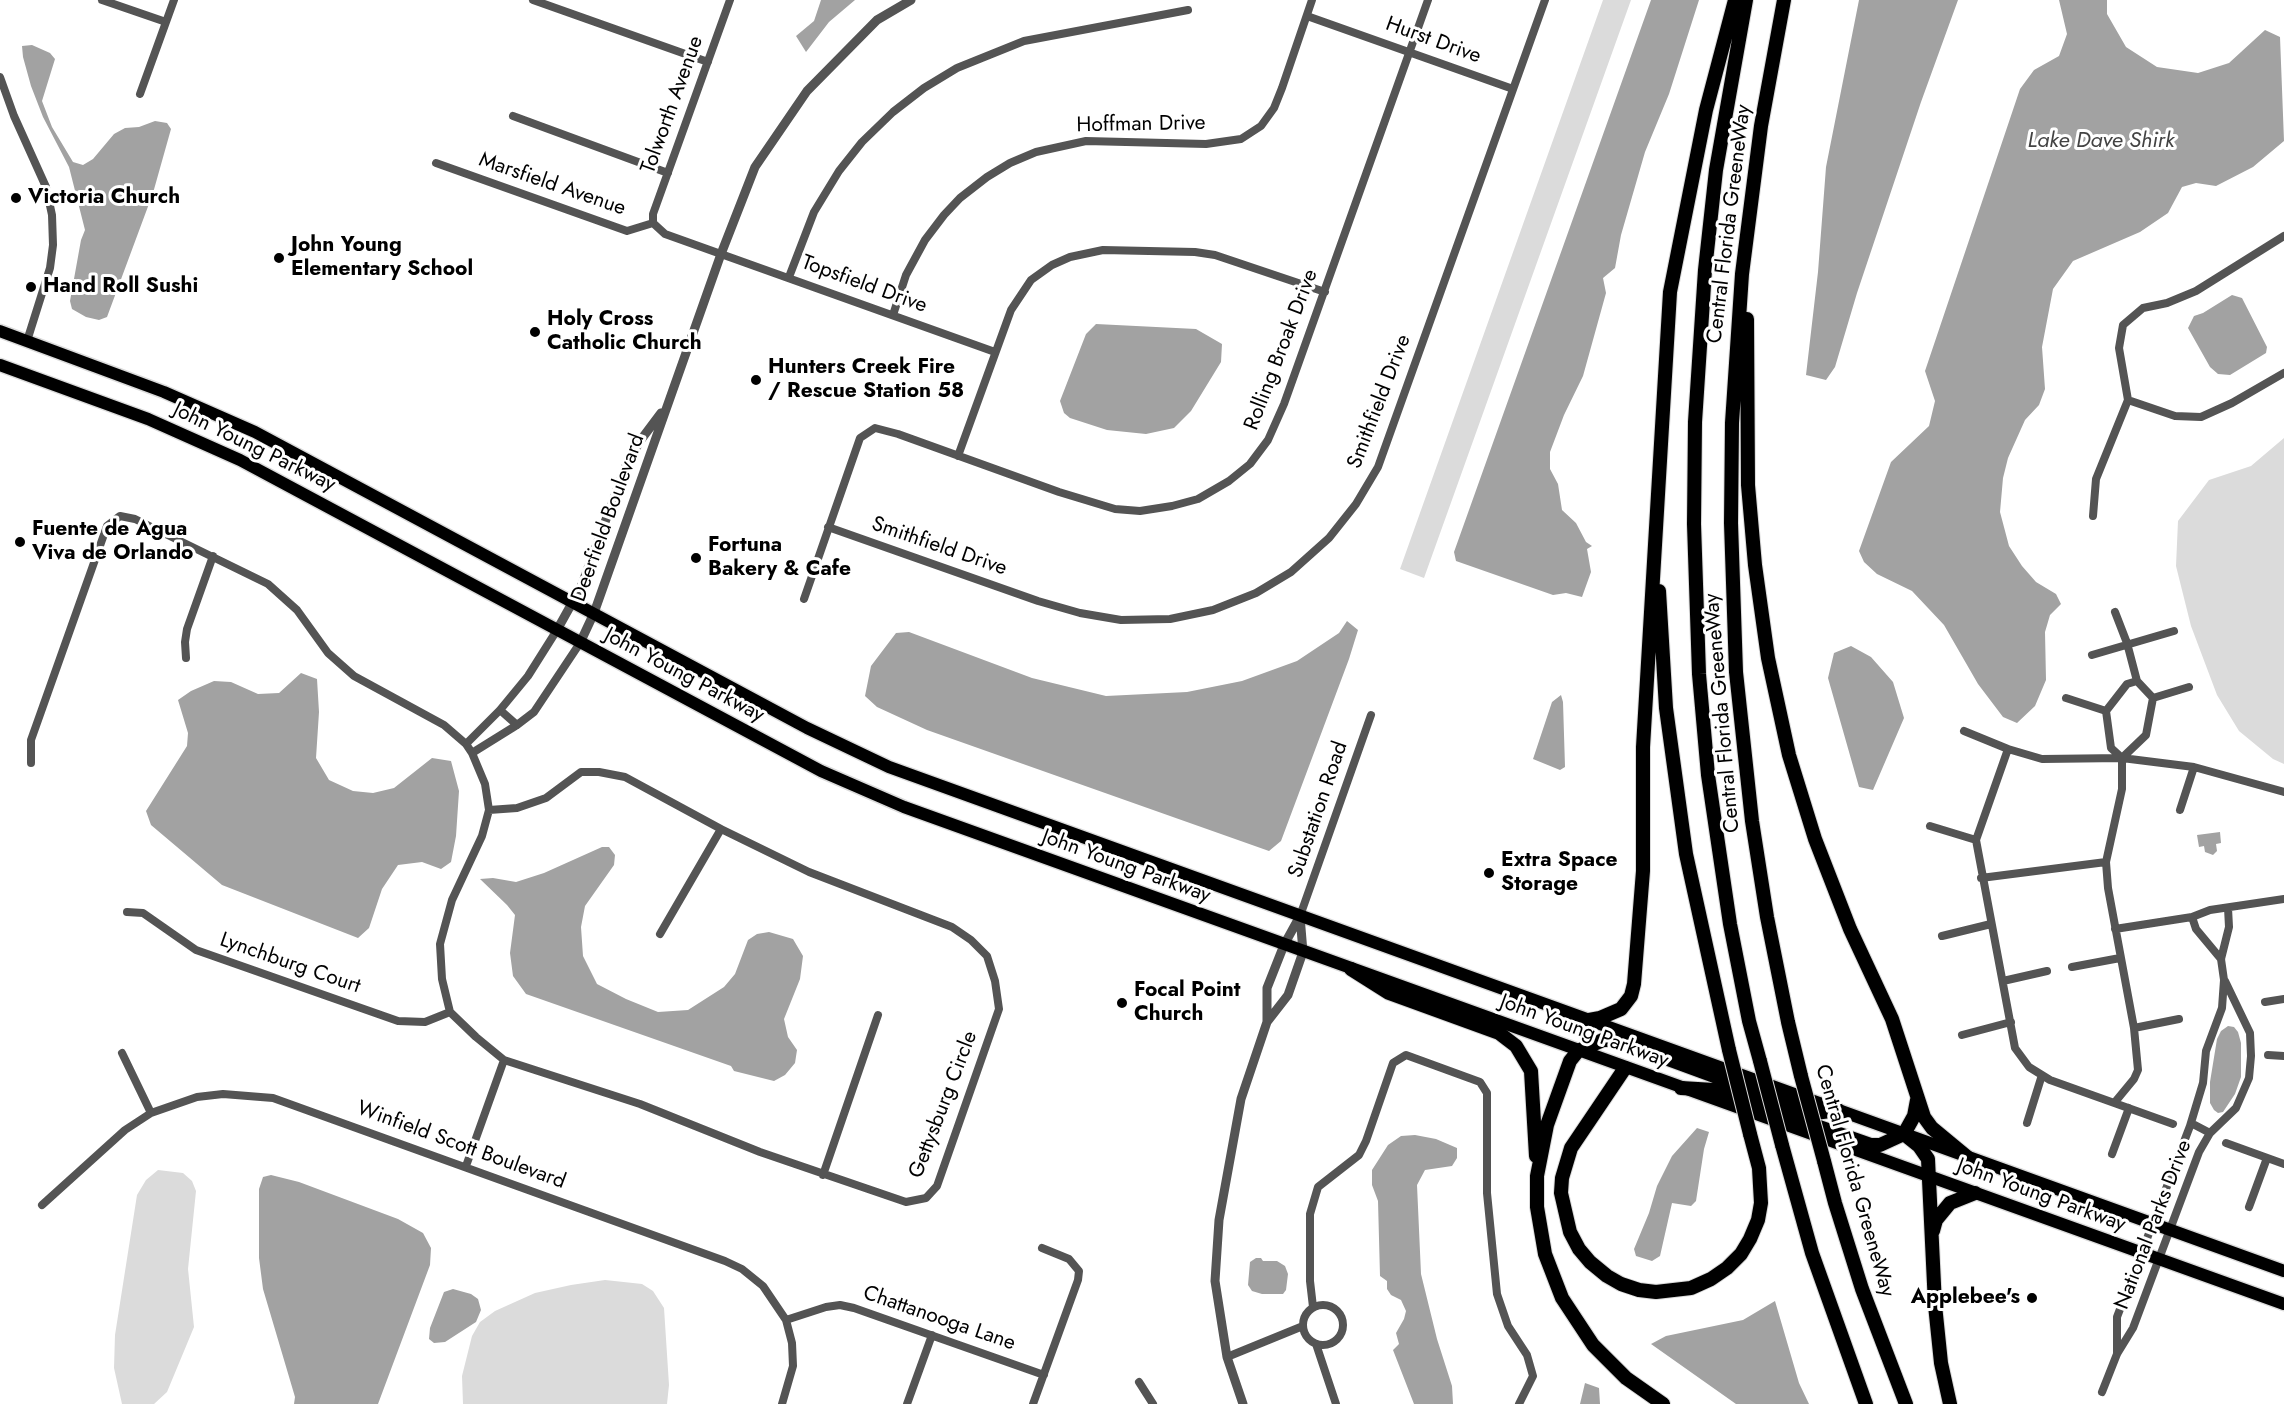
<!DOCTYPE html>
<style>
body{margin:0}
canvas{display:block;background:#fff}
</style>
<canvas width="2284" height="1404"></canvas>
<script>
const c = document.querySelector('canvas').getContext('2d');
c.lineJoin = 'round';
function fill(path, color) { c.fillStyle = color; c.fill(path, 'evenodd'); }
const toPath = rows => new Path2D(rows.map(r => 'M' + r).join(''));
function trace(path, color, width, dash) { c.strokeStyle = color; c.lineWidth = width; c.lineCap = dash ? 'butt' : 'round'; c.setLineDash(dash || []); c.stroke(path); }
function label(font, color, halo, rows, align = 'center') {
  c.font = font + ' Jost,sans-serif'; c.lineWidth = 6; c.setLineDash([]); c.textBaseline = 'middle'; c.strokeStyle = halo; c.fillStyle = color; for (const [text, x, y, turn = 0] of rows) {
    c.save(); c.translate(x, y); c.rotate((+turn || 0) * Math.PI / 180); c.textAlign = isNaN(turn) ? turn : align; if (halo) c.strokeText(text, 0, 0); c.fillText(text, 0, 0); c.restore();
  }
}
fill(toPath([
 [1603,0,1631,0,1424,578,1400,569],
 [2284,438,2284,764,2273,759,2239,731,2217,695,2191,626,2176,566,2178,521,2209,480,2251,466],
 [158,1170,183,1173,192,1181,196,1191,188,1269,194,1327,167,1392,154,1404,122,1404,114,1368,115,1335,137,1195,146,1180],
 [605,1280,642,1284,653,1291,664,1308,669,1385,667,1404,463,1404,462,1376,472,1336,480,1322,495,1311,535,1293,571,1285]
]), '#dbdbdb');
fill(toPath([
 [821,0,855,0,829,22,806,52,796,36,814,21],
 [1651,0,1699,0,1669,94,1645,152,1621,235,1615,268,1603,278,1606,293,1583,376,1564,415,1550,452,1550,469,1558,484,1562,510,1576,523,1586,542,1592,546,1587,549,1591,572,1582,597,1566,593,1553,595,1456,561,1454,552],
 [1859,0,1958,0,1921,102,1857,293,1835,367,1826,380,1806,375,1818,272,1826,167],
 [2059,0,2107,0,2107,14,2126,47,2157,67,2198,73,2229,63,2265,30,2280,37,2284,141,2253,167,2216,186,2196,183,2182,187,2168,213,2140,232,2073,261,2053,289,2042,347,2045,389,2039,405,2025,420,2008,458,2003,478,2000,512,2009,546,2022,566,2036,582,2056,594,2061,604,2050,615,2045,632,2046,680,2035,706,2017,723,2003,717,1978,684,1944,625,1912,591,1877,574,1864,562,1859,551,1891,462,1929,426,1935,401,1925,371,2020,89,2034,70,2059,56,2067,34],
 [32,45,50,53,55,59,42,101,52,127,73,162,83,165,93,159,114,134,125,128,139,127,155,121,167,123,171,129,153,193,107,317,99,320,86,317,72,309,70,301,81,240,85,230,69,167,43,117,31,86,23,57,22,46],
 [2232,295,2242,298,2267,347,2266,353,2230,375,2218,374,2210,367,2188,328,2194,316,2203,313],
 [1096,324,1196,329,1222,344,1221,362,1191,411,1174,428,1146,434,1107,430,1070,418,1064,413,1060,401,1086,334],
 [1347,621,1358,630,1349,659,1281,841,1269,851,927,730,877,707,865,696,871,666,896,633,909,632,1032,678,1106,696,1187,692,1242,681,1297,661,1339,633],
 [1851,646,1871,657,1893,682,1904,718,1873,790,1859,787,1828,678,1834,653],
 [301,673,317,679,319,712,316,758,329,780,353,791,373,793,394,788,432,758,451,761,459,791,456,836,451,862,441,869,422,862,398,865,382,889,369,928,358,938,222,885,151,825,146,811,187,746,188,733,178,700,191,691,214,681,231,682,258,694,279,693],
 [1561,695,1563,702,1565,767,1560,770,1533,759,1552,702],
 [2220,832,2221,843,2216,844,2217,851,2213,855,2205,852,2204,846,2199,847,2197,835],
 [602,847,609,847,615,855,614,865,585,906,581,927,583,956,597,984,626,999,658,1012,688,1010,724,987,735,974,748,940,757,934,769,932,793,939,803,956,800,979,784,1019,788,1037,797,1050,795,1063,785,1075,774,1081,734,1071,731,1066,526,994,513,976,510,953,515,915,507,905,480,879,493,878,516,882,544,873],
 [2228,1026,2234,1027,2238,1032,2241,1043,2241,1077,2235,1094,2223,1112,2218,1113,2214,1110,2210,1103,2210,1082,2217,1039,2221,1031],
 [1697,1128,1709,1132,1704,1149,1696,1201,1691,1206,1672,1203,1660,1256,1652,1261,1636,1256,1634,1249,1649,1213,1657,1186,1672,1156],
 [1415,1135,1436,1139,1457,1148,1457,1158,1452,1166,1425,1170,1417,1185,1421,1274,1437,1339,1452,1386,1453,1404,1414,1404,1393,1350,1399,1344,1396,1333,1404,1319,1406,1311,1401,1300,1391,1295,1387,1289,1387,1281,1380,1276,1378,1201,1372,1185,1372,1170,1388,1145,1401,1136],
 [271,1175,299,1182,398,1219,423,1233,431,1248,430,1265,378,1404,294,1404,295,1397,263,1289,259,1258,259,1189,263,1177],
 [1256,1258,1261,1258,1263,1261,1277,1261,1285,1266,1288,1274,1286,1290,1283,1294,1262,1294,1252,1291,1248,1285,1250,1262],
 [453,1289,471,1294,478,1299,481,1310,476,1322,445,1342,434,1343,429,1339,430,1328,444,1292],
 [1775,1301,1799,1383,1809,1404,1736,1404,1651,1344,1666,1336,1743,1320],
 [1585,1383,1599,1388,1600,1404,1580,1404]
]), '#a2a2a2');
const trunk = toPath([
 [0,331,164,392,255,432,807,728,889,767,2284,1271],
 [0,365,148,419,240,460,821,771,904,807,2284,1304]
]);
const motorway = toPath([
 [1746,0,1716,170,1705,270,1695,422,1694,524,1699,674,1708,775,1730,924,1749,1021,1760,1061],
 [1784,0,1761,126,1742,274,1732,423,1731,523,1736,672,1752,821,1767,917,1788,1022,1801,1076],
 [1747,319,1748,485,1755,565,1768,658,1789,755,1815,839,1850,929,1892,1019,1924,1117,1932,1128,1967,1157],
 [1659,591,1666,708,1686,854,1729,1050],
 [1351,969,1389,993,1499,1033,1516,1046,1531,1071,1536,1156],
 [1589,1020,1600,1018,1621,1009,1631,996,1634,984,1643,871,1643,747,1670,292,1706,110,1735,0],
 [1625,1068,1571,1148,1562,1178,1561,1193,1570,1232,1579,1249,1590,1262,1607,1276,1621,1284,1639,1290,1656,1292,1691,1288,1711,1279,1727,1268,1741,1254,1750,1239,1758,1220,1761,1203,1759,1168,1750,1134],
 [1681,1088,1714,1090,1871,1145,1880,1145,1904,1134,1914,1116,1917,1100],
 [1904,1134,1919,1146,1928,1159,1935,1305,1941,1363,1950,1404],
 [1782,1145,1812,1253,1866,1404],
 [1824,1161,1835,1203,1862,1289,1906,1404],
 [1933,1231,1936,1220,1950,1203,1975,1193],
 [1663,1404,1626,1378,1593,1345,1562,1298,1545,1254,1537,1207,1537,1176,1547,1125,1570,1061,1578,1051,1603,1040,1616,1040,1815,1113,1838,1110]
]);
trace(trunk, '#dbdbdb', 15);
trace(motorway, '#dbdbdb', 16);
trace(toPath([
 [102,0,166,22],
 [533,0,708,62],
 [1307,16,1513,89],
 [0,77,14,116,46,187,52,215,53,245,50,268,27,341],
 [140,94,174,0],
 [513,116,668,173],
 [436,163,627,231,653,223],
 [653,223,665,234,995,352],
 [653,223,653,214,730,0],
 [789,277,814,212,839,171,862,142,893,112,924,88,957,68,1024,41,1188,10],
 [893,315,906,275,925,240,944,215,960,198,987,177,1010,163,1036,152,1086,141,1206,144,1241,139,1261,126,1274,108,1282,88,1312,0],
 [2128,400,2175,416,2201,417,2232,403,2284,373],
 [958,456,1011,310,1031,280,1052,265,1070,257,1103,250,1195,252,1215,255,1325,292],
 [2093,516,2096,479,2128,400,2119,348,2123,325,2143,308,2167,303,2196,291,2284,236],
 [828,527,1038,601,1080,613,1121,620,1170,619,1213,610,1256,593,1291,572,1329,538,1356,504,1378,467,1545,0],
 [804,599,860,438,875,428,898,434,1059,492,1115,509,1140,511,1172,506,1198,499,1229,481,1250,464,1268,440,1284,404,1428,0],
 [2115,612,2127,643,2137,681],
 [2092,655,2174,631],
 [186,658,185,642,187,629,213,556],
 [2066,698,2106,711],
 [2153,698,2189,687],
 [500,710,517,725],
 [1964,731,2008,749],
 [466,744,500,710,528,676,557,630],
 [472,753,517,725,534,712,580,643],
 [31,763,31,740,107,526,120,516,135,519,268,584,297,610,328,653,354,676,444,725,466,744,472,753,485,784,489,810,482,836,452,900,440,944,442,979,450,1012,476,1037,504,1060,640,1104,760,1152,906,1202,926,1198,937,1186,999,1009,995,981,987,956,971,940,952,927,809,872,721,829,625,777,599,772,581,772,546,798,517,808,489,810],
 [2180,810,2194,767],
 [1930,826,1976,840],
 [1981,878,2106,862],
 [127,912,143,913,196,950,398,1021,425,1022,450,1012],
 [1300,916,1371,715],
 [2192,917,2196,929,2221,959],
 [2115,929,2192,917,2210,910,2284,899],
 [660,934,721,829],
 [1942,936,1991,924],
 [2072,967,2120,958],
 [2003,981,2047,971],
 [2265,1002,2284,999],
 [2134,1028,2179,1019],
 [1962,1035,2011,1022],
 [122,1053,151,1113],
 [2268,1055,2284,1056],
 [2115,1102,2134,1079,2138,1070,2134,1028,2108,888,2106,862,2122,789,2122,758,2146,735,2153,698,2137,681,2127,684,2106,711,2111,748,2122,758],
 [2027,1123,2042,1075],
 [2191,1123,2210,1133],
 [2173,1124,2050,1080,2029,1067,2015,1048,1976,840,2008,749,2042,759,2122,758,2194,767,2284,792],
 [2226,1143,2284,1164],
 [2112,1154,2129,1108],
 [466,1166,504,1060],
 [823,1175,878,1015],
 [42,1205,125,1130,151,1113,197,1097,223,1094,273,1098,725,1261,742,1269,763,1286,786,1320,792,1343,793,1366,782,1404],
 [2249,1207,2267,1158],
 '1303 1325a20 20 0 1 1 40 0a20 20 0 1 1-40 0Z',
 [1313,1307,1310,1281,1310,1214,1318,1187,1359,1155,1366,1141,1393,1063,1406,1055,1480,1082,1487,1093,1487,1193,1497,1294,1508,1326,1527,1355,1533,1376,1519,1404],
 [786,1320,826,1307,840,1305,854,1308,1044,1375],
 [1316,1344,1336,1404],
 [2117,1354,2117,1317,2190,1126,2203,1083,2206,1051,2222,1008,2224,980,2221,959,2229,927,2228,908],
 [1227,1357,1303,1326],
 [1139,1382,1153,1404],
 [2102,1392,2117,1354,2133,1328,2199,1152,2210,1133,2236,1108,2249,1078,2251,1056,2250,1033,2225,981],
 [907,1404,932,1335],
 [1033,1404,1078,1280,1079,1271,1069,1259,1042,1248]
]), '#545454', 8);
trace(toPath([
 [557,630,581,587,625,468,640,441,661,413],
 [580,643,594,613,721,254,755,167,807,91,877,20,911,0],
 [1267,1022,1288,995,1303,952,1300,916],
 [1243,1404,1227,1357,1215,1281,1219,1220,1241,1099,1267,1022,1267,988,1284,945,1300,916]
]), '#545454', 9);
trace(trunk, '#000', 12);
trace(motorway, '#000', 14);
const motorwayBridge = toPath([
 [1729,1050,1750,1134],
 [1760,1061,1782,1145],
 [1801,1076,1824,1161]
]);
trace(motorwayBridge, '#dbdbdb', 16, []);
trace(motorwayBridge, '#000', 14);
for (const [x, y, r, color] of [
 [16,198,6,"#000"],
 [279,258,6,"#000"],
 [31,287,6,"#000"],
 [535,332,6,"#000"],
 [756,380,6,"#000"],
 [20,542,6,"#000"],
 [696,558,6,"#000"],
 [1489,873,6,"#000"],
 [1122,1003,6,"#000"],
 [2032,1298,6,"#000"]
]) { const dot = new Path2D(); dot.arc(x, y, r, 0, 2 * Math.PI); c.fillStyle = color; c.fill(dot); trace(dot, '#fff', 2); }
label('21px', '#000', '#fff', [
 ["Hurst Drive",1433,41,20],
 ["Tolworth Avenue",673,105,-70],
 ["Hoffman Drive",1141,125,-1],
 ["Marsfield Avenue",552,185,19],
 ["Central Florida GreeneWay",1730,224,-83],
 ["Topsfield Drive",864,285,20],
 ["Rolling Broak Drive",1282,350,-69],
 ["Smithfield Drive",1380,402,-69],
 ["John Young Parkway",254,448,26],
 ["Deerfield Boulevard",609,518,-70],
 ["Smithfield Drive",939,547,19],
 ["John Young Parkway",684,676,28],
 ["Central Florida GreeneWay",1723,713,-95],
 ["Substation Road",1319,810,-71],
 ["John Young Parkway",1126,867,20],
 ["Lynchburg Court",290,964,19],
 ["John Young Parkway",1584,1032,20],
 ["Gettysburg Circle",944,1105,-69],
 ["Winfield Scott Boulevard",461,1146,20],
 ["Central Florida GreeneWay",1854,1181,74],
 ["John Young Parkway",2041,1196,20],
 ["National Parks Drive",2154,1225,-69],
 ["Chattanooga Lane",939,1319,19]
]);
label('bold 21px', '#000', '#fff', [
 ["Victoria Church",28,198],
 ["John Young",291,246],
 ["Elementary School",291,270],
 ["Hand Roll Sushi",43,287],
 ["Holy Cross",547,320],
 ["Catholic Church",547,344],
 ["Hunters Creek Fire",768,368],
 ["/ Rescue Station 58",768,392],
 ["Fuente de Agua",32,530],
 ["Viva de Orlando",32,554],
 ["Fortuna",708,546],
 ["Bakery & Cafe",708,570],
 ["Extra Space",1501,861],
 ["Storage",1501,885],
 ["Focal Point",1134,991],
 ["Church",1134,1015],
 ["Applebee's",2020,1298,"right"]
], 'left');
label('italic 22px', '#434343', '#fff', [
 ["Lake Dave Shirk",2101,142]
]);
</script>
